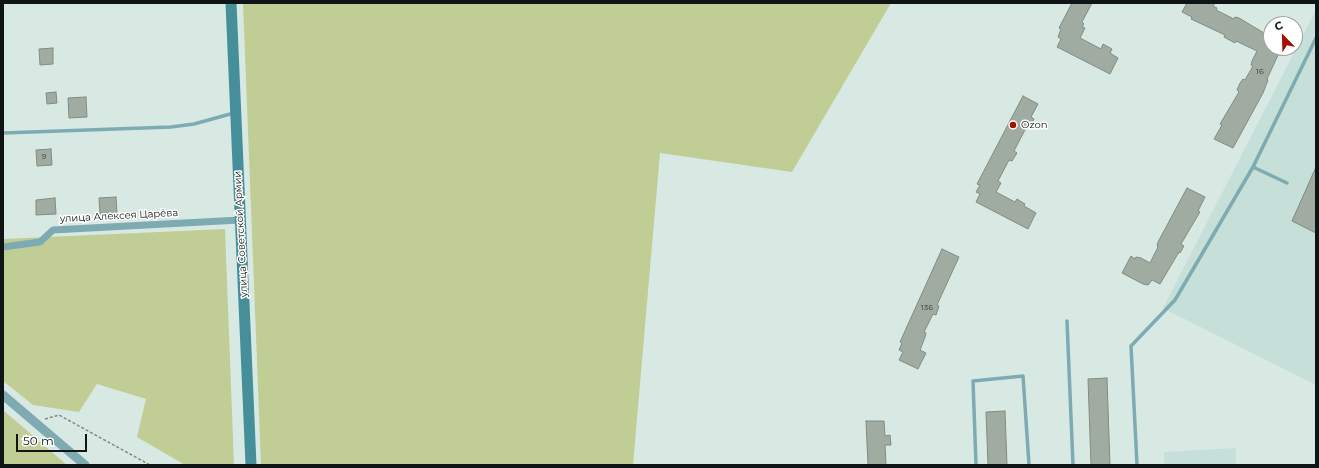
<!DOCTYPE html>
<meta charset="utf-8">
<style>
body{margin:0}
#map{position:relative;width:1319px;height:468px;overflow:hidden;background:#d8e9e4;font-family:Montserrat,sans-serif}
canvas{display:block}
.frame{position:absolute;inset:0;border:4px solid #0f1514;pointer-events:none}
.north{position:absolute;left:1263px;top:16px;width:40px;height:40px;box-sizing:border-box;background:#fff;border:1px solid #9fa1a1;border-radius:50%;rotate:337deg;font-size:11px;font-weight:700;line-height:16px;text-align:center;color:#0f1514}
.north::after{content:'';display:block;margin:auto;width:14px;height:18px;background:#a40f03;clip-path:polygon(50% 0,100% 100%,50% 72%,0 100%)}
.scale{position:absolute;left:16px;top:434px;width:71px;height:18px;box-sizing:border-box;border:2px solid #0f1514;border-top:0;padding-left:5px;font-size:12px;line-height:14px;white-space:nowrap;color:#0f1514;-webkit-text-stroke:3px #fff;paint-order:stroke}
</style>
<div id="map">
<canvas width="1319" height="468"></canvas>
<div class="frame"></div>
<div class="north">С</div>
<div class="scale">50 m</div>
</div>
<script>
const c = document.querySelector('canvas').getContext('2d');
c.lineJoin = 'round';
function fill(path, color) { c.fillStyle = color; c.fill(path, 'evenodd'); }
const toPath = rows => new Path2D(rows.map(r => 'M' + r).join(''));
function trace(path, color, width, dash) { c.strokeStyle = color; c.lineWidth = width; c.lineCap = dash ? 'butt' : 'round'; c.setLineDash(dash || []); c.stroke(path); }
function label(font, color, halo, rows, align = 'center') {
  c.font = font + ' Montserrat,sans-serif'; c.lineWidth = 3; c.setLineDash([]); c.textBaseline = 'middle'; c.strokeStyle = halo; c.fillStyle = color; for (const [text, x, y, turn = 0] of rows) {
    c.save(); c.translate(x, y); c.rotate((+turn || 0) * Math.PI / 180); c.textAlign = isNaN(turn) ? turn : align; if (halo) c.strokeText(text, 0, 0); c.fillText(text, 0, 0); c.restore();
  }
}
fill(toPath([
 [1316,10,1316,385,1163,308],
 [1236,448,1236,465,1164,465,1164,452]
]), '#c6dfd9');
fill(toPath([
 [243,3,891,3,792,172,660,153,633,465,261,465],
 [225,229,234,465,185,465,137,437,146,399,97,384,79,412,33,405,3,381,3,239],
 [3,410,67,465,3,465]
]), '#c0ce95');
const building = toPath([
 [1072,3,1092,3,1082,22,1084,24,1082,27,1085,28,1080,38,1101,49,1103,44,1112,49,1110,53,1118,58,1110,74,1057,47,1061,39,1058,37,1061,29,1059,28,1072,3],
 [1187,3,1215,3,1213,6,1217,8,1216,10,1234,19,1235,17,1239,18,1264,33,1263,34,1271,38,1271,48,1279,53,1267,79,1268,80,1263,93,1233,148,1214,139,1222,125,1220,124,1239,92,1237,90,1240,83,1243,79,1245,80,1253,66,1251,65,1252,61,1257,51,1236,41,1235,43,1224,37,1225,35,1191,19,1192,17,1182,12,1187,3],
 [53,48,53,64,40,65,39,49,53,48],
 [56,92,57,103,47,104,46,93,56,92],
 [1023,96,1038,104,1031,117,1034,119,1030,127,1027,126,1014,151,1017,153,1012,161,1009,160,998,181,1001,183,996,192,1015,202,1017,199,1025,204,1024,206,1036,213,1028,229,976,202,980,194,976,192,980,185,977,184,1023,96],
 [86,97,87,117,69,118,68,98,86,97],
 [51,149,52,165,37,166,36,150,51,149],
 [1316,167,1316,233,1292,221,1316,167],
 [1187,188,1205,197,1198,211,1200,212,1181,244,1184,246,1180,253,1179,252,1160,284,1152,280,1148,285,1143,284,1122,273,1131,256,1135,259,1136,257,1141,258,1150,263,1158,247,1157,246,1158,242,1187,188],
 [116,197,117,213,100,214,99,198,116,197],
 [55,198,56,214,36,215,36,200,55,198],
 [942,249,959,257,937,305,939,306,936,315,933,314,924,332,926,333,925,337,920,350,926,353,918,369,899,360,903,352,899,350,902,343,900,342,942,249],
 [1107,378,1110,465,1091,465,1088,379,1107,378],
 [1005,411,1007,465,988,465,986,412,1005,411],
 [866,421,884,421,885,436,890,435,891,445,885,445,886,465,868,465,866,421]
]);
fill(building, '#a0aba2');
trace(building, '#818b82', 1);
trace(toPath([
 [45,419,59,415,150,465]
]), '#7f8b87', 1.5, [3, 2]);
trace(toPath([
 [3,133,171,127,194,124,234,113],
 [1253,167,1287,183],
 [1067,321,1073,465],
 [976,465,973,381,1023,376,1029,465],
 [1137,465,1131,346,1175,300,1253,167,1316,38]
]), '#7eabb2', 3.5);
trace(toPath([
 [3,247,40,242,53,230,240,220]
]), '#7eabb2', 7);
trace(toPath([
 [3,395,85,465]
]), '#7eabb2', 9);
trace(toPath([
 [231,3,251,465]
]), '#468f9a', 11);
for (const [x, y, r, color] of [
 [1013,125,4,"#a40f03"]
]) { const dot = new Path2D(); dot.arc(x, y, r, 0, 2 * Math.PI); c.fillStyle = color; c.fill(dot); trace(dot, '#fff', 1.5); }
label('8px', '#333a38', null, [
 ["16",1260,72],
 ["9",44,157],
 ["136",927,308]
]);
label('10px', '#0f1514', '#fff', [
 ["Ozon",1021,125]
], 'left');
label('10px', '#0f1514', '#fff', [
 ["улица Алексея Царёва",119,216,-3],
 ["улица Советской Армии",241,234,-93]
]);
</script>
